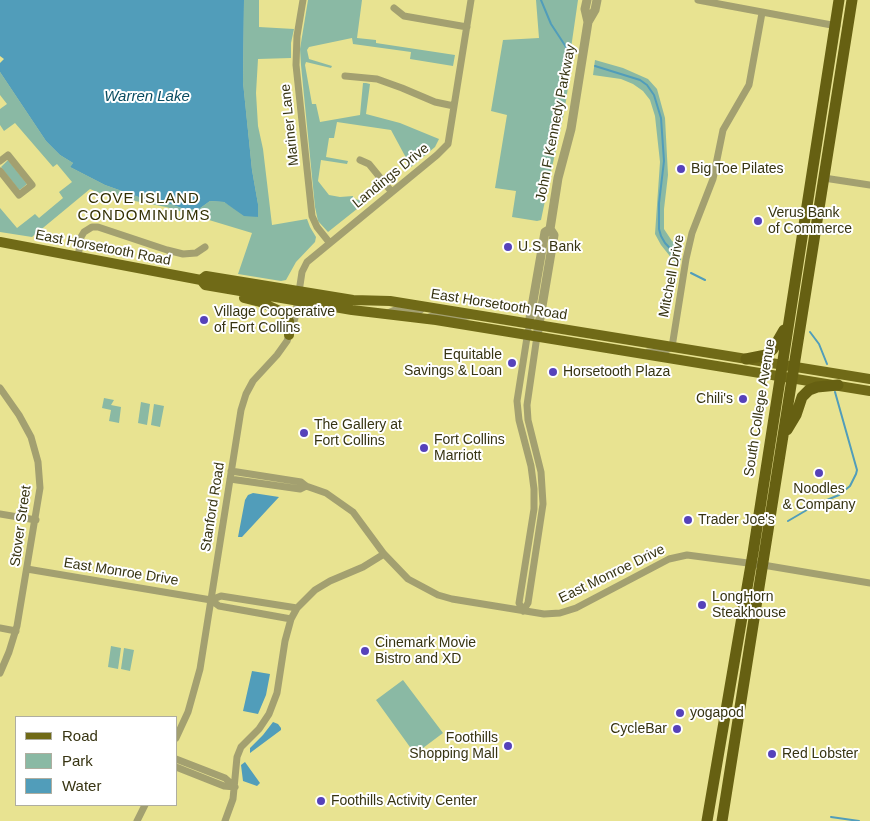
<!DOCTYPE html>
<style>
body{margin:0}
#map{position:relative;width:870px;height:821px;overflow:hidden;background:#e8e391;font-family:Arial,sans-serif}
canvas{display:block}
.legend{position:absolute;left:15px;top:716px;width:162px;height:90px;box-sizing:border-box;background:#fff;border:1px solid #afaea0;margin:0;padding:6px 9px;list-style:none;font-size:15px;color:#373412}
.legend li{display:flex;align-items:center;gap:10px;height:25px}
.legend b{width:25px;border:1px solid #afaea0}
</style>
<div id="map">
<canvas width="870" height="821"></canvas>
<ul class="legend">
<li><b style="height:6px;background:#706a17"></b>Road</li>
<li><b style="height:14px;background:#8ab9a4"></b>Park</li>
<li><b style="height:14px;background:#519dba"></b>Water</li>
</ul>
</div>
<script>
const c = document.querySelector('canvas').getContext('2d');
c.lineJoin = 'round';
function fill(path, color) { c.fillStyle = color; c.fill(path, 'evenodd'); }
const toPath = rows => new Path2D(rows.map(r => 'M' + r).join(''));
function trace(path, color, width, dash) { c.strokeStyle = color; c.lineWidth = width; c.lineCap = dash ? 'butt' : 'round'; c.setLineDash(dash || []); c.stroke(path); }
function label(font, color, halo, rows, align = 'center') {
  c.font = font + ' Arial,sans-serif'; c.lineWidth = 4; c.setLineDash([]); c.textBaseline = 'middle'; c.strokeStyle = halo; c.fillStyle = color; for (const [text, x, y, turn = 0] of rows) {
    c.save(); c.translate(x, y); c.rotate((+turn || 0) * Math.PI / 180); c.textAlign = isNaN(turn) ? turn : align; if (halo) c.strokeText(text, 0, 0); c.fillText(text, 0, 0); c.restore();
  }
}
fill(toPath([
 [244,0,259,0,259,27,294,29,291,43,291,58,258,59,256,93,258,126,263,149,272,225,307,219,310,227,316,237,315,242,296,262,286,280,281,281,238,274,252,233,166,207,104,195,90,189,32,237,0,232,0,208,17,228,35,214,39,218,63,198,59,192,72,182,57,164,53,167,15,123,4,131,0,125,0,109,7,104,0,95,0,72,46,141,60,155,73,163,70,167,105,185,147,200,156,199,187,210,199,209,210,201,224,202,234,208,258,217,258,204,252,170,243,82],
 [308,0,362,0,357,38,376,40,376,43,455,55,453,66,410,59,411,52,353,44,352,38,309,47,307,50,309,59,332,66,331,68,306,62,305,65,312,104,316,104,320,122,360,115,363,83,366,83,370,84,366,114,400,123,439,139,435,147,411,167,391,130,337,122,334,138,329,138,326,157,348,161,347,164,321,160,318,181,329,195,340,197,353,196,353,199,367,201,328,232,318,221,315,207,301,65,300,49],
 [536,0,578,0,569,62,572,62,564,113,547,190,544,190,543,195,546,196,541,220,537,221,512,217,516,191,495,188,507,115,491,111,503,40,539,38],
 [595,60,623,68,648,79,657,89,665,118,668,175,664,209,664,229,672,241,682,249,680,262,677,265,661,245,655,234,660,162,655,116,650,100,643,91,633,84,621,79,593,75],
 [8,160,27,184,21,189,19,190,1,167],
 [104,398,114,400,111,405,121,407,119,423,109,421,111,410,102,408],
 [141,402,150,404,147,425,138,423],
 [154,404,164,406,160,427,151,425],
 [111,646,121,648,118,669,108,667],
 [124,648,134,650,130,671,121,669],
 [403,680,443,733,415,754,376,700]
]), '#8ab9a4');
fill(toPath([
 [0,0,244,0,243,82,252,170,258,204,258,217,244,216,224,202,210,201,199,209,187,210,156,199,147,200,105,185,70,167,73,163,60,155,46,141,0,72,0,63,4,59,0,56],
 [253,493,279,497,242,537,238,537,245,500,248,495],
 [252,671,270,674,266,695,258,714,243,711],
 [273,722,278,724,281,728,281,730,250,753,250,748,263,735],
 [245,762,260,783,257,786,243,781,241,765]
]), '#519dba');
trace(toPath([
 [541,0,551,24,570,53],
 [595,66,640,80,647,85,654,95,661,118,664,161,659,203,659,229,661,236,665,243,680,259],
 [691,273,705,280],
 [810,332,819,344,827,364],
 [788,521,817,504,839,495,850,486,856,474,857,470,835,392],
 [831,817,859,821]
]), '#519dba', 2);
trace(toPath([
 [303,0,297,36,296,65,312,216,317,227,329,242],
 [698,0,837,26],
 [394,8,404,16,467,27],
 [345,76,377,79,402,88,435,102,454,106],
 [360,160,369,164,391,191],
 [0,161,8,155,32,185,19,195,0,171],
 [824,178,870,185],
 [78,257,81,237,84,232,92,227,98,227,167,250,183,254,196,253,205,247],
 [388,313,395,310,417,313,424,307],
 [429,317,438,314,458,317,468,316],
 [648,352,663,352,672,347,686,259,692,233,713,179,723,130,749,85,762,13],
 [0,388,19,415,31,437,38,462,40,488,17,626,9,652,0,673],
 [231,471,301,482,306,486,326,493,353,512,384,554,408,579,438,595,452,599,544,614,560,613,576,608,669,559,687,555,763,565,870,583],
 [230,479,300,489,306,486],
 [0,514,36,520],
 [27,569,211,600,219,606,291,619],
 [211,600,221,596,297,608],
 [523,611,519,603,534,509,534,489,531,466,519,420,517,401,528,331],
 [523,611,528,603,543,504,541,472,528,420,527,405,537,336],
 [0,628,16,631],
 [176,738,188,712,200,669,241,410,246,394,253,381,277,355,287,341,295,318,302,272,307,262,437,155,448,144,471,0],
 [176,759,225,778,235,787],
 [176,767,224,786,235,787],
 [137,821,145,805],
 [225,821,233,799,237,757,241,747,259,729,269,714,277,693,285,641,291,619,297,608,315,590,330,581,363,567,384,554]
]), '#a3a070', 7);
trace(toPath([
 [587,0,585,9,588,22],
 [529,324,545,232,550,229,558,178,571,129,588,22,595,10,597,0],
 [537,336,554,235,550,229]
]), '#a3a070', 9);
trace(toPath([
 [0,242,201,280,205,285,352,310,436,320,870,391],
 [201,280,206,276,353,300,390,301,870,379],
 [244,298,260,302,282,312,289,321,289,335]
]), '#706a17', 10);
trace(toPath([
 [746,359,766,355,773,349,784,330],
 [787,430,796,415,802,397,809,390,817,387,838,385],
 [707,821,753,553,839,0],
 [722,821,852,0]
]), '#666012', 11);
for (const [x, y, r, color] of [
 [681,169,5,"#5642ba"],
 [758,221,5,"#5642ba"],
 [508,247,5,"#5642ba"],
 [204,320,5,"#5642ba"],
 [512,363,5,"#5642ba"],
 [553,372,5,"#5642ba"],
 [743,399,5,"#5642ba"],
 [304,433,5,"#5642ba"],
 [424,448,5,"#5642ba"],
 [819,473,5,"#5642ba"],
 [688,520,5,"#5642ba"],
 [702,605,5,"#5642ba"],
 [365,651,5,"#5642ba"],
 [680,713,5,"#5642ba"],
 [677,729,5,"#5642ba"],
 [508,746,5,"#5642ba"],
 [772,754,5,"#5642ba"],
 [321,801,5,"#5642ba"]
]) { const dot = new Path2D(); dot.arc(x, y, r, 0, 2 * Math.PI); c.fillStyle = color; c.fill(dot); trace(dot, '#fff', 2); }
label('14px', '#373412', '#fff', [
 ["John F Kennedy Parkway",556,123,-79],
 ["Mariner Lane",290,125,-96],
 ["Landings Drive",391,176,-39],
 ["East Horsetooth Road",103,248,11],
 ["Mitchell Drive",672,276,-79],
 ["East Horsetooth Road",499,305,9],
 ["South College Avenue",760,408,-81],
 ["Stanford Road",213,507,-81],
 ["Stover Street",21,526,-82],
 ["East Monroe Drive",121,572,9],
 ["East Monroe Drive",612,574,-26]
]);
label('14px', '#373412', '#fff', [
 ["Big Toe Pilates",691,169],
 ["Verus Bank",768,213],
 ["of Commerce",768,229],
 ["U.S. Bank",518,247],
 ["Village Cooperative",214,312],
 ["of Fort Collins",214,328],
 ["Equitable",502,355,"right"],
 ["Savings & Loan",502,371,"right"],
 ["Horsetooth Plaza",563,372],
 ["Chili's",733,399,"right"],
 ["The Gallery at",314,425],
 ["Fort Collins",314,441],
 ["Fort Collins",434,440],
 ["Marriott",434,456],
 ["Noodles",819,489,"center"],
 ["& Company",819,505,"center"],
 ["Trader Joe's",698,520],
 ["LongHorn",712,597],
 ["Steakhouse",712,613],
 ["Cinemark Movie",375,643],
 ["Bistro and XD",375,659],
 ["yogapod",690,713],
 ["CycleBar",667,729,"right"],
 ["Foothills",498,738,"right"],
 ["Shopping Mall",498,754,"right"],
 ["Red Lobster",782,754],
 ["Foothills Activity Center",331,801]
], 'left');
label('italic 15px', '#094c61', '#fff', [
 ["Warren Lake",147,97]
]);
c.letterSpacing = '1px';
label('15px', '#322f02', '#fff', [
 ["COVE ISLAND",144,199],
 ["CONDOMINIUMS",144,216]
]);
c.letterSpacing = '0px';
</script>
